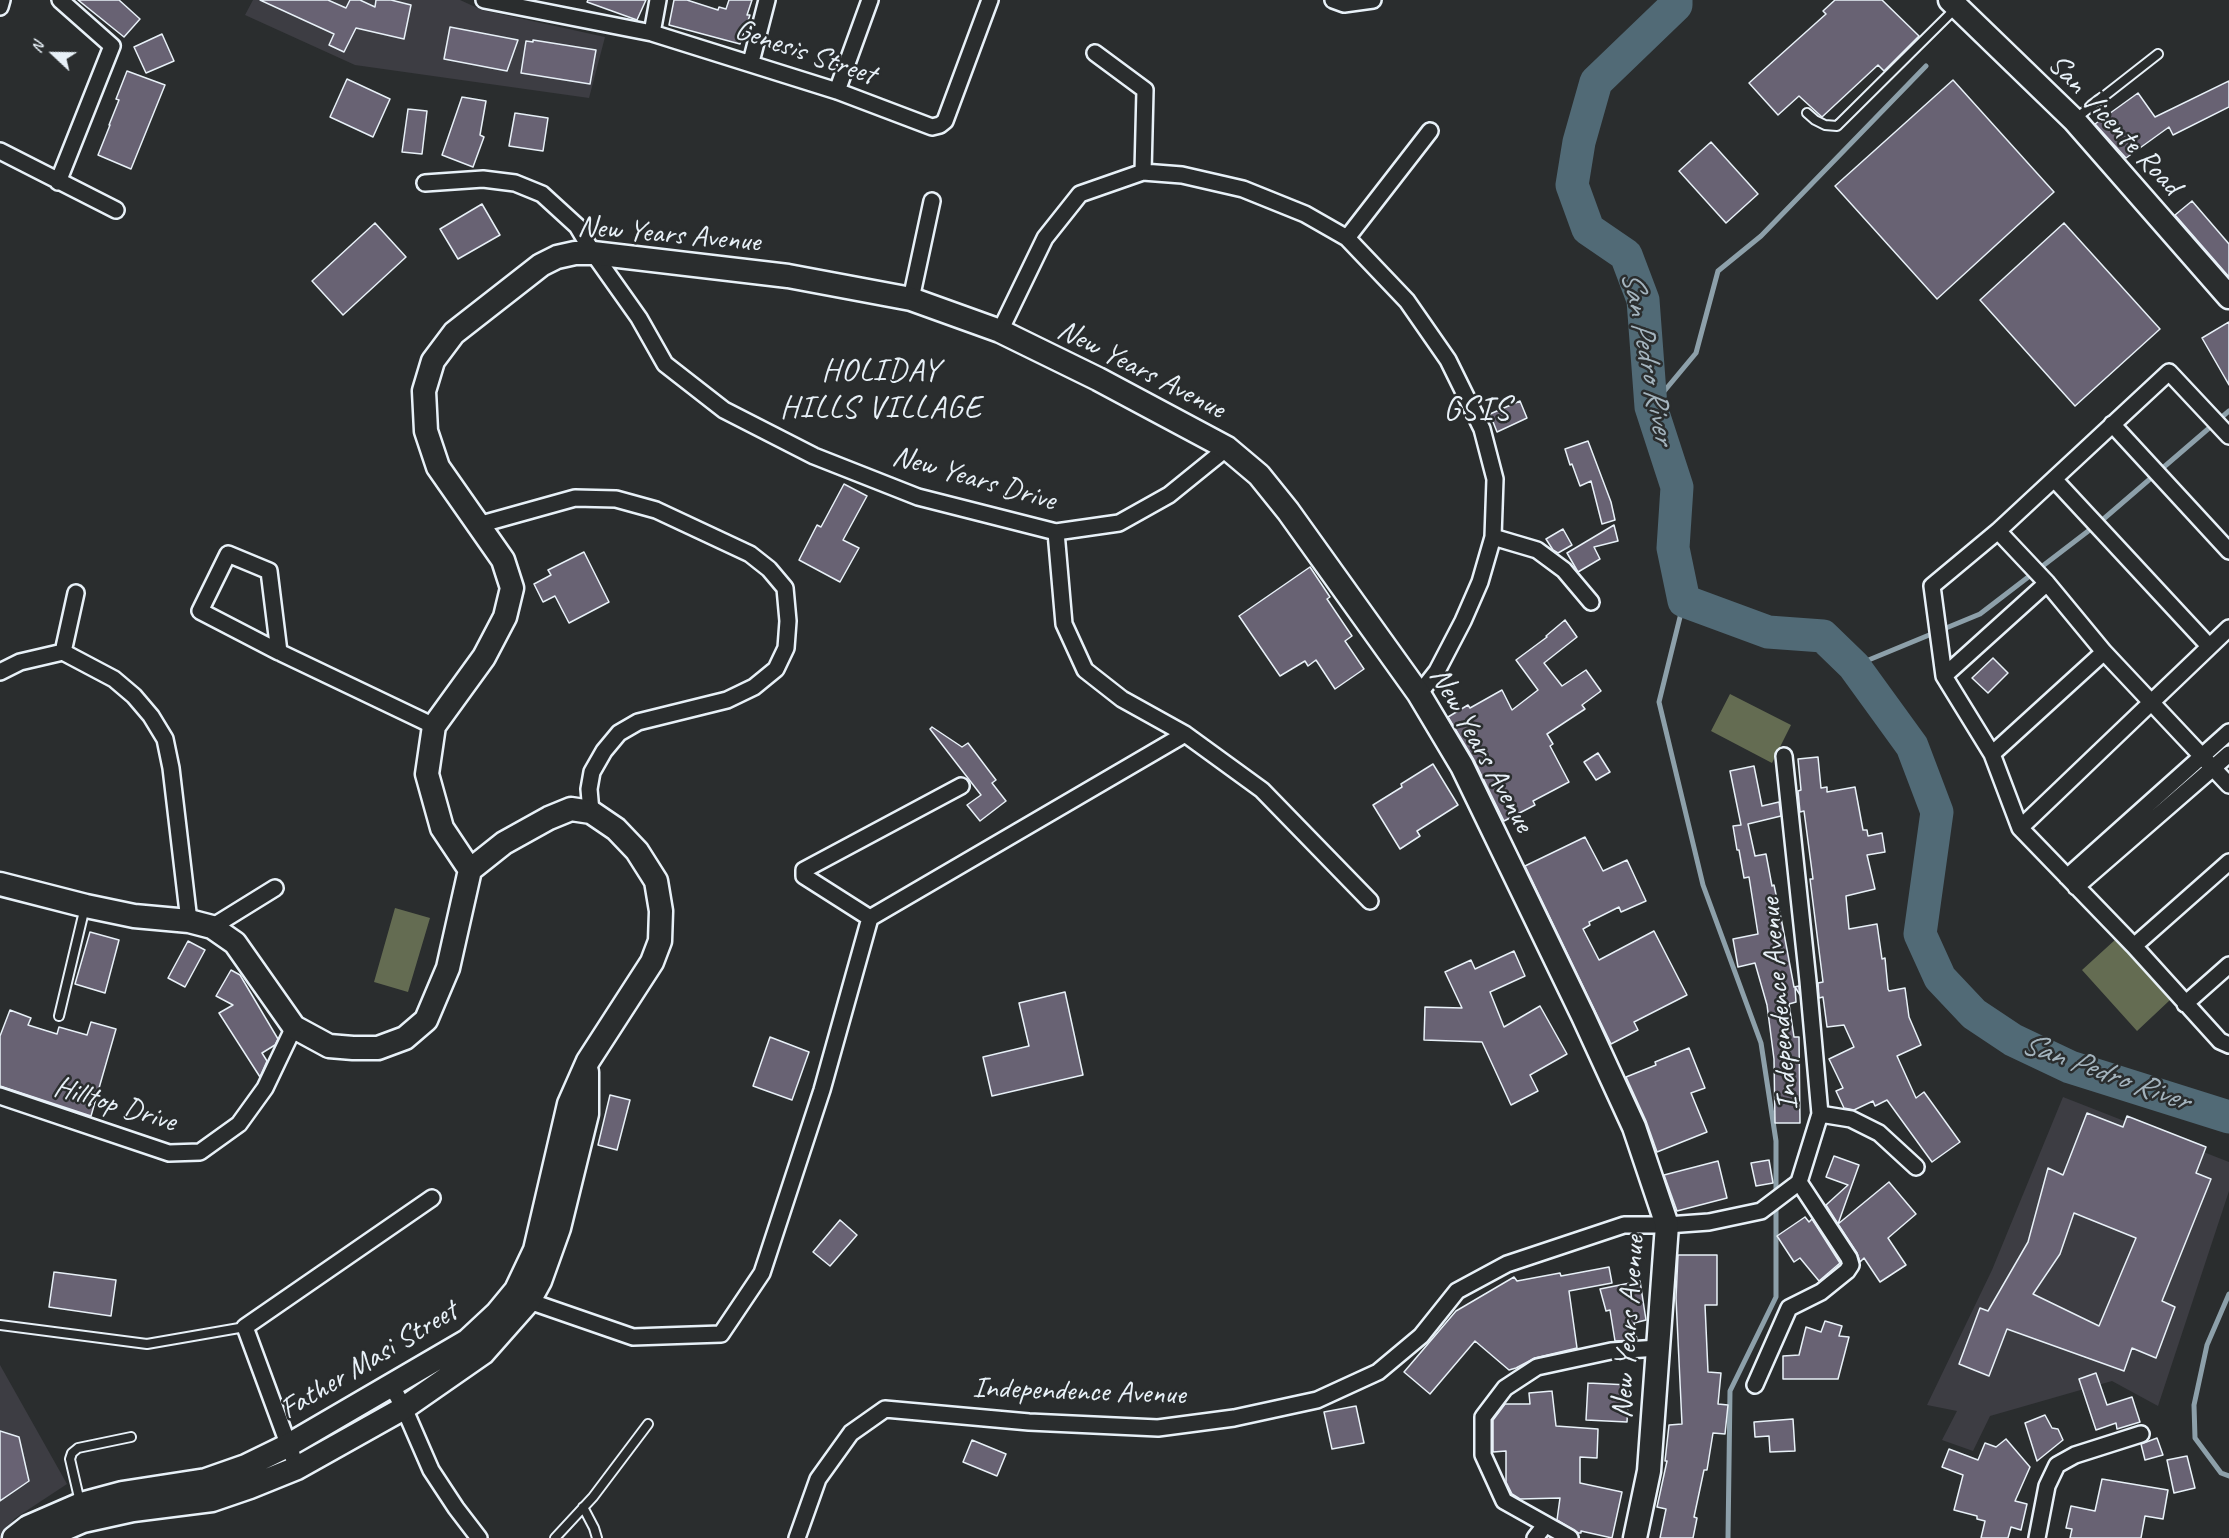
<!DOCTYPE html>
<style>
body{margin:0}
#map{position:relative;width:2229px;height:1538px;overflow:hidden;background:#2a2d2e;font-family:Caveat,sans-serif}
canvas{display:block}
.north{position:absolute;left:24px;top:24px;width:60px;height:60px;-webkit-text-stroke:4px #2a2d2e;paint-order:stroke;rotate:292deg;font-size:16px;font-weight:700;line-height:24px;text-align:center;color:#e8f1f8}
.north::after{content:'';display:block;margin:auto;width:21px;height:27px;background:#e8f1f8;clip-path:polygon(50% 0,100% 100%,50% 72%,0 100%)}
</style>
<div id="map">
<canvas width="2229" height="1538"></canvas>
<div class="north">N</div>
</div>
<script>
const c = document.querySelector('canvas').getContext('2d');
c.lineJoin = 'round';
function fill(path, color) { c.fillStyle = color; c.fill(path, 'evenodd'); }
const toPath = rows => new Path2D(rows.map(r => 'M' + r).join(''));
function trace(path, color, width, dash) { c.strokeStyle = color; c.lineWidth = width; c.lineCap = dash ? 'butt' : 'round'; c.setLineDash(dash || []); c.stroke(path); }
function label(font, color, halo, rows, align = 'center') {
  c.font = font + ' Caveat,sans-serif'; c.lineWidth = 5; c.setLineDash([]); c.textBaseline = 'middle'; c.strokeStyle = halo; c.fillStyle = color; for (const [text, x, y, turn = 0] of rows) {
    c.save(); c.translate(x, y); c.rotate((+turn || 0) * Math.PI / 180); c.textAlign = isNaN(turn) ? turn : align; if (halo) c.strokeText(text, 0, 0); c.fillText(text, 0, 0); c.restore();
  }
}
fill(toPath([
 [253,0,460,0,482,10,605,37,589,98,355,65,245,15],
 [2063,1097,2229,1162,2229,1191,2158,1406,2112,1381,1990,1416,1973,1451,1942,1440,1957,1411,1927,1405,1992,1270],
 [0,1365,67,1484,14,1519,3,1538,0,1538]
]), '#3d3d43');
fill(toPath([
 [1730,694,1791,725,1772,763,1711,731],
 [395,908,430,918,408,992,374,982],
 [2116,939,2170,1000,2137,1031,2082,970]
]), '#646c52');
trace(toPath([
 [1651,407,1696,353,1718,271,1761,236,1926,66],
 [1684,601,1659,702,1703,885,1761,1043,1776,1141,1776,1297,1730,1391,1728,1538],
 [1854,666,1980,614,2100,522,2229,411],
 [2229,1294,2207,1345,2194,1405,2195,1438,2221,1473,2229,1476]
]), '#8da0aa', 5);
trace(toPath([
 [1676,0,1676,5,1596,82,1579,142,1572,185,1588,229,1626,255,1643,300,1651,407,1677,487,1673,548,1684,601,1768,632,1823,636,1854,666,1912,746,1937,812,1920,934,1940,978,1974,1014,2013,1040,2070,1067,2229,1117]
]), '#516a76', 33);
const building = toPath([
 [78,0,119,0,140,19,124,37,78,0],
 [260,0,328,0,346,8,350,0,360,0,375,7,376,0,391,0,411,5,404,39,356,28,344,52,329,45,334,34,260,0],
 [588,0,646,0,637,20,587,2,588,0],
 [674,0,687,0,718,10,719,7,726,9,729,0,752,0,747,15,750,15,740,44,669,25,674,0],
 [1835,0,1882,0,1919,36,1884,71,1878,65,1822,117,1799,96,1778,115,1749,83,1826,14,1823,11,1835,0],
 [450,27,518,40,507,71,444,59,450,27],
 [162,34,174,61,146,73,134,47,162,34],
 [533,40,596,50,590,84,521,73,526,41,533,42,533,40],
 [127,71,165,85,131,169,98,155,110,125,109,125,119,100,116,99,127,71],
 [347,79,390,99,373,137,330,117,347,79],
 [1953,80,2054,192,1937,299,1835,186,1953,80],
 [2229,81,2229,107,2173,135,2169,127,2126,158,2095,124,2138,93,2155,117,2229,81],
 [462,97,486,101,480,135,484,137,473,167,442,155,462,97],
 [408,109,427,111,422,154,402,152,408,109],
 [515,113,548,118,543,151,509,146,515,113],
 [1711,142,1758,194,1726,223,1679,171,1711,142],
 [2192,201,2229,244,2229,277,2175,215,2192,201],
 [482,204,500,235,458,259,440,229,482,204],
 [375,223,406,257,343,315,312,281,375,223],
 [2064,223,2160,329,2075,406,1980,300,2064,223],
 [2229,322,2229,385,2202,338,2229,322],
 [1520,401,1527,418,1497,432,1490,414,1520,401],
 [1588,441,1611,502,1615,520,1602,524,1591,481,1580,486,1572,464,1570,465,1565,449,1588,441],
 [844,484,867,496,843,540,859,548,840,582,799,560,817,525,821,527,844,484],
 [1614,525,1618,541,1594,547,1600,559,1578,572,1567,553,1614,525],
 [1563,529,1572,545,1558,553,1553,550,1546,539,1563,529],
 [584,552,609,602,569,623,555,596,543,602,534,584,551,575,548,570,584,552],
 [1310,567,1330,597,1327,599,1352,636,1345,641,1364,669,1335,689,1316,660,1308,666,1305,661,1280,676,1239,616,1310,567],
 [1565,620,1577,637,1544,663,1562,686,1586,670,1601,691,1582,705,1585,709,1547,734,1553,744,1550,746,1569,782,1533,801,1535,805,1504,821,1474,760,1448,717,1468,705,1470,708,1502,690,1512,710,1538,690,1516,660,1547,637,1546,636,1565,620],
 [1993,658,2008,673,1988,693,1972,678,1993,658],
 [932,727,962,747,968,743,996,780,992,783,1006,801,980,821,967,805,981,795,930,729,932,727],
 [1598,753,1610,772,1596,780,1584,762,1598,753],
 [1818,757,1821,788,1827,787,1827,792,1855,787,1863,830,1867,830,1868,836,1882,833,1885,852,1867,855,1875,889,1846,896,1849,929,1877,924,1882,959,1885,958,1888,989,1889,991,1905,988,1909,1017,1921,1045,1897,1056,1916,1098,1924,1092,1960,1142,1932,1162,1887,1100,1875,1106,1873,1101,1854,1110,1844,1108,1836,1091,1843,1088,1829,1059,1854,1047,1844,1025,1827,1027,1823,997,1819,998,1818,983,1823,982,1810,879,1813,879,1804,811,1800,812,1798,791,1801,790,1798,759,1818,757],
 [1433,764,1458,805,1417,831,1420,836,1400,849,1373,805,1402,787,1401,784,1433,764],
 [1754,766,1762,806,1779,802,1781,816,1748,824,1755,856,1766,854,1772,886,1774,885,1782,923,1794,987,1799,986,1800,995,1795,987,1796,1002,1789,1004,1794,1037,1799,1037,1800,1123,1775,1123,1774,1059,1767,1005,1755,963,1738,967,1733,939,1758,934,1749,877,1744,878,1739,850,1737,850,1733,826,1741,825,1730,771,1754,766],
 [1585,837,1603,871,1627,860,1646,901,1621,912,1619,907,1589,922,1590,925,1583,929,1599,960,1654,931,1687,995,1634,1022,1638,1030,1611,1044,1525,866,1585,837],
 [90,932,119,940,105,993,75,984,90,932],
 [188,941,205,950,185,987,168,978,188,941],
 [1514,951,1525,976,1490,992,1504,1027,1540,1006,1567,1054,1530,1075,1538,1091,1511,1105,1482,1042,1424,1040,1425,1007,1462,1008,1445,972,1471,960,1475,969,1514,951],
 [231,970,240,975,278,1039,275,1045,262,1053,267,1061,260,1077,219,1013,233,1005,216,996,231,970],
 [1065,992,1083,1075,992,1096,983,1057,1029,1046,1019,1003,1065,992],
 [10,1010,31,1018,28,1025,57,1034,59,1027,87,1035,91,1022,116,1029,91,1116,0,1086,0,1036,10,1010],
 [770,1037,809,1052,792,1100,753,1086,770,1037],
 [1689,1048,1705,1088,1691,1093,1707,1132,1657,1152,1646,1121,1626,1077,1656,1065,1655,1062,1689,1048],
 [610,1095,630,1100,617,1150,598,1145,610,1095],
 [2087,1113,2123,1127,2127,1116,2206,1147,2196,1173,2211,1179,2162,1301,2175,1307,2156,1358,2132,1348,2124,1371,2007,1329,1989,1376,1959,1364,1980,1308,1988,1311,2028,1242,2048,1168,2063,1175,2087,1113],
 [2074,1213,2136,1238,2099,1326,2033,1294,2060,1254,2074,1213],
 [1834,1156,1859,1165,1838,1224,1826,1205,1848,1185,1826,1177,1834,1156],
 [1769,1160,1773,1183,1756,1186,1751,1163,1769,1160],
 [1718,1161,1727,1198,1677,1211,1664,1175,1718,1161],
 [1889,1182,1916,1214,1888,1238,1906,1265,1880,1282,1864,1258,1860,1262,1857,1253,1838,1224,1889,1182],
 [1805,1217,1809,1222,1812,1219,1840,1263,1819,1281,1800,1258,1794,1262,1777,1236,1805,1217],
 [840,1220,857,1235,830,1266,813,1252,840,1220],
 [1678,1255,1717,1255,1717,1305,1705,1305,1708,1372,1721,1373,1718,1404,1728,1405,1725,1434,1713,1433,1707,1470,1704,1470,1694,1517,1697,1518,1693,1538,1660,1538,1666,1509,1657,1507,1667,1461,1665,1461,1669,1425,1682,1424,1676,1298,1678,1255],
 [1609,1267,1612,1283,1569,1291,1577,1348,1535,1358,1516,1368,1509,1370,1475,1341,1430,1394,1404,1372,1456,1311,1514,1277,1517,1281,1560,1273,1561,1276,1609,1267],
 [54,1272,116,1280,111,1316,49,1307,54,1272],
 [1640,1281,1646,1320,1634,1323,1637,1340,1615,1341,1610,1310,1606,1311,1600,1289,1640,1281],
 [1825,1321,1842,1326,1839,1336,1849,1337,1838,1379,1783,1379,1783,1356,1799,1355,1806,1327,1821,1332,1825,1321],
 [2096,1373,2107,1405,2132,1397,2140,1422,2117,1429,2116,1423,2096,1430,2079,1379,2096,1373],
 [1588,1383,1629,1385,1627,1422,1586,1420,1588,1383],
 [1552,1391,1556,1426,1598,1429,1597,1458,1580,1457,1580,1483,1622,1492,1612,1538,1581,1531,1581,1533,1578,1533,1557,1520,1560,1498,1520,1499,1512,1494,1506,1482,1506,1451,1493,1452,1493,1420,1505,1404,1530,1404,1529,1393,1552,1391],
 [1356,1406,1364,1443,1332,1449,1324,1412,1356,1406],
 [2045,1415,2052,1428,2058,1429,2063,1440,2037,1461,2025,1423,2045,1415],
 [1793,1419,1795,1451,1770,1452,1769,1436,1755,1437,1754,1422,1793,1419],
 [0,1431,19,1437,29,1481,0,1501,0,1431],
 [2157,1438,2163,1455,2145,1460,2141,1444,2157,1438],
 [2006,1439,2030,1467,2015,1501,2027,1504,2021,1530,2011,1527,2008,1538,1981,1538,1985,1521,1977,1519,1977,1516,1954,1510,1963,1475,1942,1467,1949,1449,1978,1460,1985,1443,1996,1447,2006,1439],
 [972,1440,1006,1454,997,1476,963,1462,972,1440],
 [2187,1456,2195,1488,2174,1493,2167,1460,2187,1456],
 [2102,1479,2168,1490,2163,1519,2145,1516,2141,1538,2070,1538,2072,1529,2066,1528,2071,1506,2095,1511,2102,1479]
]);
fill(building, '#686273');
trace(building, '#e8f1f8', 1.5);
const lane = toPath([
 [1807,113,1815,120,1825,125,1837,126,1956,8],
 [2075,119,2158,54],
 [59,1016,85,907],
 [0,1325,147,1344,245,1327],
 [80,1502,70,1459,72,1453,78,1448,131,1437],
 [583,1507,594,1528,597,1538],
 [555,1538,593,1497,648,1424]
]);
const street = toPath([
 [484,0,652,33,837,91,932,127,940,125,945,121,990,0],
 [1333,0,1344,4,1373,0],
 [0,7,2,0],
 [652,33,658,0],
 [1095,53,1145,90,1143,172],
 [751,62,767,0],
 [837,91,870,0],
 [0,151,116,210],
 [58,182,112,46,60,0],
 [425,183,483,179,515,183,542,194,577,226,593,253,639,318,665,364,724,410,814,456,918,497,1056,532,1119,523,1169,495,1227,448],
 [1347,238,1430,131],
 [911,299,932,201],
 [1000,331,1045,238,1080,194,1143,172,1182,175,1243,189,1305,214,1347,238,1407,301,1448,360,1482,429,1495,479,1493,537,1480,582,1463,621,1437,671,1419,694],
 [2112,424,2229,551],
 [2229,436,2169,372,1998,531,1932,586,1944,676,1992,754,2020,828,2134,946,2220,1041,2229,1045],
 [2054,479,2209,646],
 [478,525,575,498,616,499,656,510,750,554,769,569,785,588,788,621,786,648,776,669,754,687,727,700,638,722,619,733,604,751,592,772,589,789,591,812],
 [1998,531,2047,583,2104,652,2229,785],
 [1056,532,1064,624,1085,670,1122,699,1185,734,1262,790,1370,901],
 [1493,537,1537,550,1564,570,1591,602],
 [63,652,76,593],
 [279,652,269,571,228,554,200,611,279,652,434,726],
 [0,672,20,662,63,652,114,679,134,696,151,716,165,739,171,768,189,921],
 [1944,676,2047,583],
 [1992,754,2104,652],
 [2020,828,2229,628],
 [2067,877,2229,732],
 [2076,887,2229,754],
 [870,918,804,876,804,870,961,786],
 [212,927,275,888],
 [2134,946,2229,862],
 [2185,1004,2229,965],
 [0,1096,169,1153,200,1152,239,1124,265,1088,294,1027],
 [1820,1114,1851,1119,1879,1133,1916,1167],
 [522,1295,529,1301,633,1337,721,1334,762,1273,822,1090,870,918,1185,734],
 [391,1385,404,1408,431,1470,456,1508,479,1538],
 [1755,1385,1789,1308,1821,1292,1847,1271,1851,1265,1849,1258,1799,1182],
 [297,1468,245,1327,432,1198],
 [797,1538,818,1479,851,1433,885,1409,1029,1422,1158,1428,1234,1418,1317,1400,1378,1372,1421,1336,1457,1291,1507,1264,1624,1225,1667,1225,1709,1222,1761,1211,1794,1186,1799,1182,1820,1114,1808,981,1784,756],
 [1535,1538,1545,1525],
 [1570,1538,1504,1501,1483,1455,1483,1417,1505,1388,1537,1367,1611,1351,1659,1348],
 [2037,1538,2047,1486,2057,1465,2075,1455,2141,1434]
]);
const secondary = toPath([
 [1950,0,2074,120,2229,297],
 [470,870,442,828,427,774,434,726,484,657,505,617,512,588,503,560,438,467,426,431,424,391,433,361,454,333,541,265,557,257,575,253,593,253,788,276,911,299,1000,331,1098,379,1227,448,1259,475,1288,511,1419,694,1462,766,1583,1016,1634,1127,1667,1225,1649,1471,1635,1538],
 [0,884,86,906,134,916,189,921,212,927,235,943,294,1027,329,1046,353,1048,378,1048,405,1038,426,1020,448,968,470,870,504,843,549,818,571,809,591,812,616,829,637,851,656,881,661,911,660,941,652,962,588,1061,569,1104,535,1250,516,1290,497,1313,467,1341,287,1446,246,1466,206,1480,122,1493,81,1504,28,1527,14,1538],
 [43,1538,83,1521,133,1510,212,1500,250,1487,297,1468,404,1408,483,1353,529,1301,540,1281,559,1228,587,1114,587,1072]
]);
trace(lane, '#e8f1f8', 12);
trace(street, '#e8f1f8', 20);
trace(secondary, '#e8f1f8', 27);
trace(lane, '#2a2d2e', 8);
trace(street, '#2a2d2e', 15);
trace(secondary, '#2a2d2e', 22);
label('30px', '#e8f1f8', '#2a2d2e', [
 ["Genesis Street",805,53,19],
 ["San Vicente Road",2114,125,47],
 ["New Years Avenue",669,235,5],
 ["New Years Avenue",1141,370,27],
 ["New Years Drive",974,479,16],
 ["New Years Avenue",1481,750,61],
 ["Independence Avenue",1780,1004,-95],
 ["Hilltop Drive",115,1105,17],
 ["New Years Avenue",1629,1327,-86],
 ["Father Masi Street",369,1361,-31],
 ["Independence Avenue",1079,1392,2]
]);
label('italic 32px', '#a4b4be', '#2a2d2e', [
 ["San Pedro River",1647,357,79],
 ["San Pedro River",2105,1073,20]
]);
c.letterSpacing = '1.5px';
label('32px', '#e8f1f8', '#2a2d2e', [
 ["HOLIDAY",881,372],
 ["HILLS VILLAGE",881,409]
]);
c.letterSpacing = '0px';
c.letterSpacing = '1.5px';
label('33px', '#e8f1f8', '#2a2d2e', [
 ["GSIS",1477,410]
]);
c.letterSpacing = '0px';
</script>
